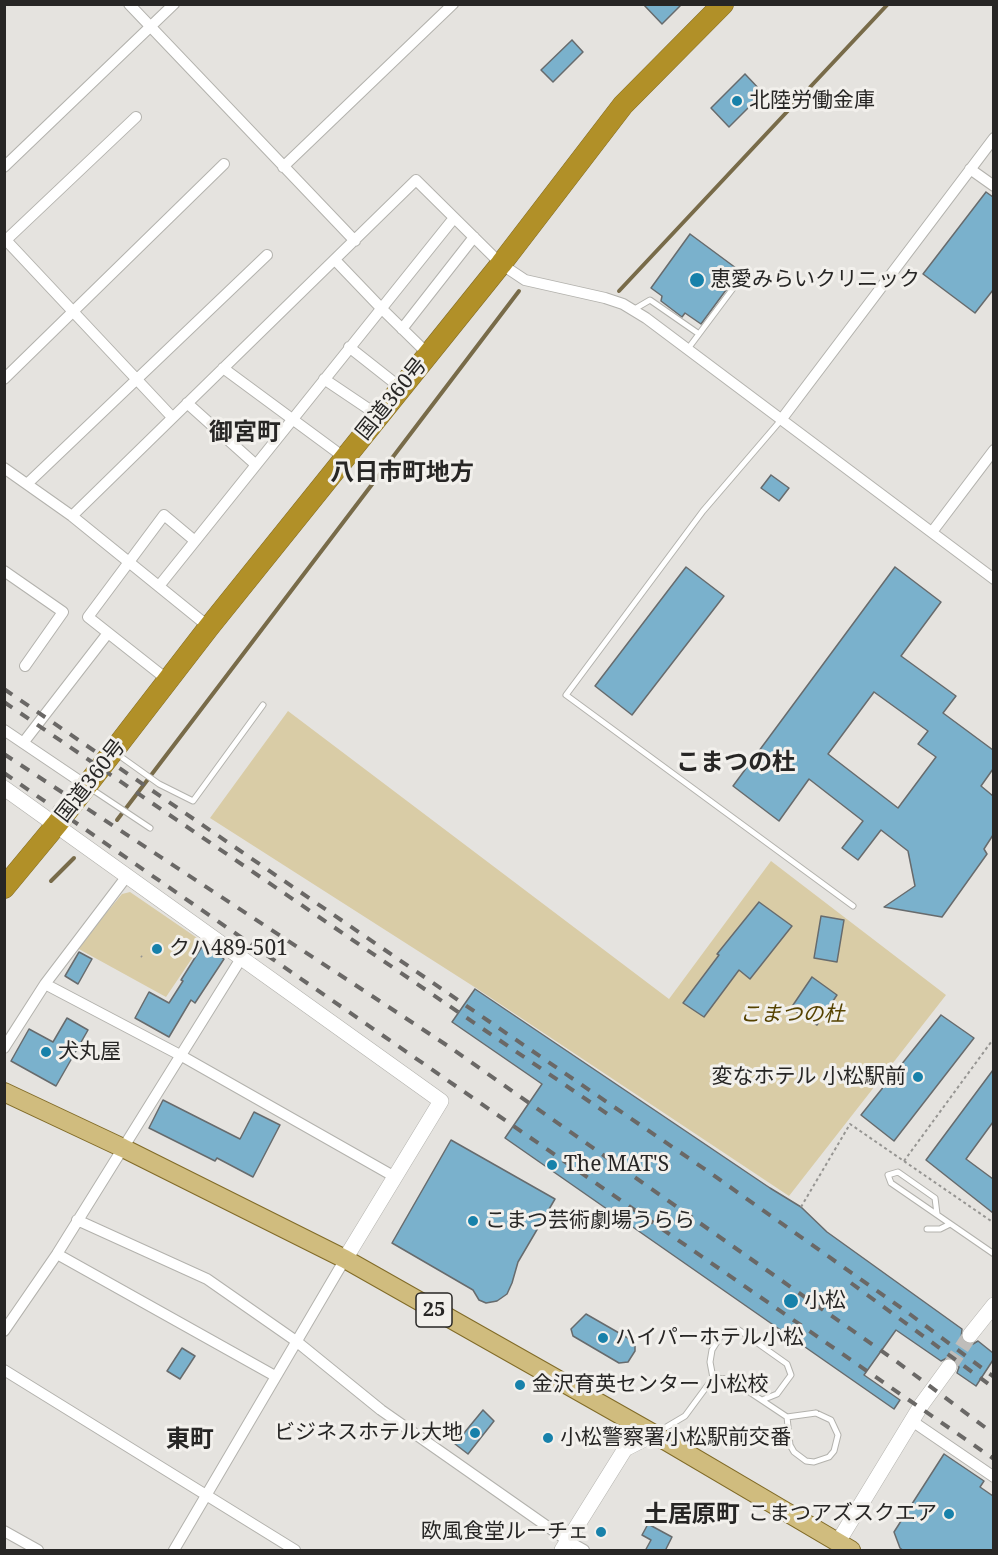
<!DOCTYPE html>
<meta charset="utf-8">
<style>
body{margin:0}
#map{position:relative;width:998px;height:1555px;overflow:hidden;background:#e5e3df;font-family:"Noto Serif",serif}
canvas{display:block}
.frame{position:absolute;inset:0;border:6px solid #272625;pointer-events:none}
</style>
<div id="map">
<canvas width="998" height="1555"></canvas>
<div class="frame"></div>
</div>
<script>
const c = document.querySelector('canvas').getContext('2d');
c.lineJoin = 'round';
function fill(path, color) { c.fillStyle = color; c.fill(path, 'evenodd'); }
const toPath = rows => new Path2D(rows.map(r => 'M' + r).join(''));
function trace(path, color, width, dash) { c.strokeStyle = color; c.lineWidth = width; c.lineCap = dash ? 'butt' : 'round'; c.setLineDash(dash || []); c.stroke(path); }
function label(font, color, halo, rows, align = 'center') {
  c.font = font + ' "Noto Serif","Noto Sans JP",serif'; c.lineWidth = 6; c.setLineDash([]); c.textBaseline = 'middle'; c.strokeStyle = halo; c.fillStyle = color; for (const [text, x, y, turn = 0] of rows) {
    c.save(); c.translate(x, y); c.rotate((+turn || 0) * Math.PI / 180); c.textAlign = isNaN(turn) ? turn : align; if (halo) c.strokeText(text, 0, 0); c.fillText(text, 0, 0); c.restore();
  }
}
fill(toPath([
 [288,711,669,999,771,861,946,995,789,1196,476,988,210,818],
 [130,892,203,942,166,997,77,948,122,894]
]), '#d9cca6');
trace(toPath([
 [619,291,888,4],
 [117,820,519,291],
 [51,881,74,858]
]), '#786b49', 4);
const building = toPath([
 [643,4,682,4,662,24,643,4],
 [572,40,583,52,553,82,541,70,572,40],
 [745,74,763,93,729,127,711,108,745,74],
 [986,192,993,197,993,290,975,313,923,274,986,192],
 [690,234,740,271,701,324,685,313,682,317,661,301,662,296,651,288,690,234],
 [771,475,789,488,779,501,761,488,771,475],
 [686,567,724,596,632,715,595,686,686,567],
 [895,567,941,602,901,656,956,696,943,713,993,750,993,769,981,786,993,796,993,835,984,849,987,854,942,917,884,907,915,886,908,851,881,830,858,860,842,848,863,821,809,779,779,821,733,786,895,567],
 [874,692,928,731,918,744,936,757,898,808,828,754,874,692],
 [759,902,792,926,750,979,739,970,704,1017,683,1003,719,955,717,954,759,902],
 [821,916,844,920,837,962,814,958,821,916],
 [203,945,224,959,195,1003,191,1000,169,1037,135,1018,149,992,169,1003,183,981,181,980,203,945],
 [79,952,92,959,78,984,65,976,79,952],
 [812,977,837,995,817,1025,791,1008,812,977],
 [475,989,770,1188,801,1207,827,1232,962,1329,961,1338,964,1343,973,1344,978,1341,993,1353,993,1360,976,1386,957,1373,959,1367,955,1360,949,1357,941,1361,896,1330,864,1375,900,1400,894,1409,505,1138,542,1084,452,1022,475,989],
 [941,1015,974,1038,894,1141,861,1115,941,1015],
 [67,1018,88,1030,56,1086,11,1061,29,1029,53,1042,67,1018],
 [993,1070,993,1122,966,1159,993,1179,993,1213,926,1160,993,1070],
 [163,1100,240,1139,254,1112,280,1125,253,1177,217,1158,215,1161,149,1128,163,1100],
 [451,1140,555,1199,518,1262,512,1283,507,1294,497,1301,486,1303,479,1300,473,1290,392,1243,451,1140],
 [586,1314,633,1341,635,1344,635,1351,628,1362,619,1363,573,1336,571,1329,586,1314],
 [182,1348,195,1356,180,1379,167,1371,182,1348],
 [483,1410,494,1421,468,1454,455,1444,483,1410],
 [944,1454,984,1481,980,1487,993,1496,993,1551,904,1551,900,1548,894,1532,944,1454],
 [648,1524,672,1537,665,1551,645,1551,651,1540,642,1535,648,1524]
]);
fill(building, '#7ab1cc');
trace(building, '#676b6d', 1.5);
trace(toPath([
 [949,1367,970,1335]
]), '#bfbdba', 15, [15, 8]);
const lane = toPath([
 [633,310,650,300,699,334],
 [687,350,746,271],
 [781,420,703,511,566,695,853,906],
 [117,754,159,784,193,801,263,705],
 [90,788,150,828],
 [937,1214,935,1198,898,1172,888,1175,891,1183,994,1254],
 [927,1229,940,1229,950,1224],
 [713,1378,710,1362,712,1350,722,1334,731,1329,739,1330,787,1364,791,1375,777,1394,762,1400],
 [816,1413,831,1420,838,1435,834,1451,829,1457,814,1462,806,1461,794,1452,790,1445,787,1417,816,1413],
 [658,1432,685,1416,713,1378,730,1379,787,1417]
]);
const street = toPath([
 [129,4,355,241],
 [4,167,174,4],
 [283,167,453,4],
 [970,169,994,186],
 [4,238,172,417],
 [4,242,136,117],
 [335,260,381,308,428,354],
 [402,329,474,237],
 [349,347,401,388],
 [223,368,345,458],
 [4,379,224,164],
 [324,379,379,416],
 [187,403,255,464],
 [781,420,994,138],
 [4,468,72,516,209,627],
 [27,484,267,255],
 [72,516,416,180,501,264,525,280,605,298,623,304,646,318,994,579],
 [932,532,994,450],
 [4,571,63,612,25,666],
 [159,586,454,218],
 [169,681,88,617,164,515,195,541],
 [4,730,87,786],
 [23,743,108,633],
 [45,984,180,1055,395,1177],
 [4,1048,45,984,127,876],
 [77,1220,207,1279,296,1341,381,1410,568,1541,584,1550],
 [57,1254,275,1376],
 [4,1331,57,1254,242,957],
 [4,1370,295,1550],
 [912,1421,994,1477],
 [4,1531,38,1550],
 [174,1550,345,1259]
]);
const secondary = toPath([
 [4,788,441,1101,345,1259],
 [970,1335,994,1305],
 [838,1542,922,1404,949,1367],
 [562,1550,625,1449,654,1434]
]);
const primary = toPath([
 [4,1092,123,1148,345,1259,654,1434,851,1550]
]);
const highway = toPath([
 [4,888,57,824,209,627,501,264,623,105,723,4]
]);
trace(lane, '#b3b2ad', 7);
trace(street, '#b3b2ad', 12);
trace(secondary, '#b3b2ad', 16);
trace(primary, '#816b27', 20);
trace(highway, '#816b27', 22);
trace(toPath([
 [141,956,142,957],
 [904,1161,994,1038],
 [801,1207,850,1124,994,1223]
]), '#969592', 2, [3, 3]);
trace(lane, '#fff', 5);
trace(street, '#fff', 10);
trace(secondary, '#fff', 15);
trace(primary, '#d0bc7e', 18);
trace(highway, '#b19028', 21);
trace(toPath([
 [4,689,706,1170,907,1312,994,1377],
 [4,702,612,1117],
 [4,754,448,1046,896,1361,994,1434],
 [4,773,994,1459],
 [851,1283,994,1388]
]), '#6a6866', 4, [10, 10]);
for (const [x, y, r, color] of [
 [737,101,6,"#1781aa"],
 [697,280,8,"#1781aa"],
 [157,949,6,"#1781aa"],
 [46,1052,6,"#1781aa"],
 [918,1077,6,"#1781aa"],
 [552,1165,6,"#1781aa"],
 [473,1221,6,"#1781aa"],
 [791,1301,8,"#1781aa"],
 [603,1338,6,"#1781aa"],
 [520,1385,6,"#1781aa"],
 [475,1433,6,"#1781aa"],
 [548,1438,6,"#1781aa"],
 [949,1514,6,"#1781aa"],
 [601,1532,6,"#1781aa"]
]) { const dot = new Path2D(); dot.arc(x, y, r, 0, 2 * Math.PI); c.fillStyle = color; c.fill(dot); trace(dot, '#f2f0ec', 2); }
for (const [x, y, w] of [
 [434,1310,36]
]) { const box = new Path2D(); box.roundRect(x - w / 2, y - 17, w, 34, 4.5); c.fillStyle = '#f2f0ec'; c.fill(box); trace(box, '#272625', 1.5); }
label('bold 20px', '#272625', null, [
 ["25",434,1310]
]);
label('21px', '#272625', '#f2f0ec', [
 ["北陸労働金庫",749,101],
 ["恵愛みらいクリニック",710,280],
 ["クハ489-501",169,949],
 ["犬丸屋",58,1052],
 ["変なホテル 小松駅前",906,1077,"right"],
 ["The MAT'S",564,1165],
 ["こまつ芸術劇場うらら",485,1221],
 ["小松",804,1301],
 ["ハイパーホテル小松",615,1338],
 ["金沢育英センター 小松校",532,1385],
 ["ビジネスホテル大地",463,1433,"right"],
 ["小松警察署小松駅前交番",560,1438],
 ["こまつアズスクエア",937,1514,"right"],
 ["欧風食堂ルーチェ",589,1532,"right"]
], 'left');
label('21px', '#272625', '#f2f0ec', [
 ["国道360号",392,399,-51],
 ["国道360号",91,781,-52]
]);
label('italic 21px', '#554200', '#f2f0ec', [
 ["こまつの杜",792,1015]
]);
label('bold 24px', '#272625', '#f2f0ec', [
 ["御宮町",245,433],
 ["八日市町地方",402,473],
 ["こまつの杜",736,763],
 ["東町",190,1440],
 ["土居原町",692,1515]
]);
</script>
